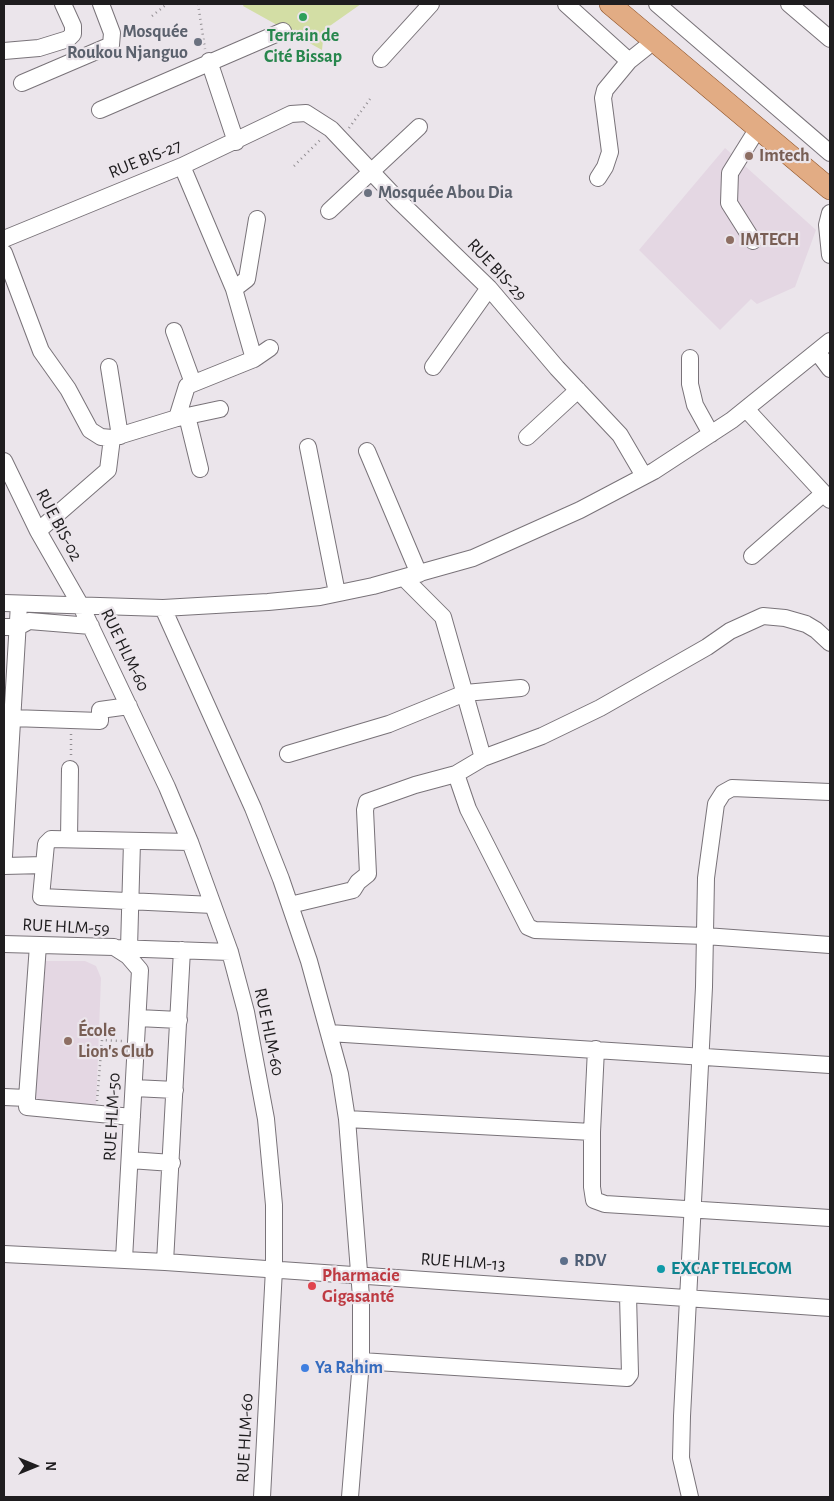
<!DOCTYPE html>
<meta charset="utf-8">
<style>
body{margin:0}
#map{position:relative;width:834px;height:1501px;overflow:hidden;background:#ebe5eb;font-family:"Alegreya Sans",sans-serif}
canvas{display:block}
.frame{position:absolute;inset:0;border:5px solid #1f1d1f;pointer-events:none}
.north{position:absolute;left:10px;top:1441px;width:50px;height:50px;-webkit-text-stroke:4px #ebe5eb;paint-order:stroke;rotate:90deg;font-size:14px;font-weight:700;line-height:20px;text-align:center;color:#1f1d1f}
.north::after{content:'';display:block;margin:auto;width:18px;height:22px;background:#1f1d1f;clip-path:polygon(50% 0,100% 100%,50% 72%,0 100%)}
</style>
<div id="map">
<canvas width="834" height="1501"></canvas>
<div class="frame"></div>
<div class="north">N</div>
</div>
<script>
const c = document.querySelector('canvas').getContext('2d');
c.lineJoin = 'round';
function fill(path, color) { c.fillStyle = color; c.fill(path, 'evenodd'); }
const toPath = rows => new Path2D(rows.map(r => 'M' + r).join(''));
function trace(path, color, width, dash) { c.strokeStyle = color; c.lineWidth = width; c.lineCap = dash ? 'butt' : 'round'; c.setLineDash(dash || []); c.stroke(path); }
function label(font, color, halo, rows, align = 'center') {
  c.font = font + ' "Alegreya Sans",sans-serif'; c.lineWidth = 4.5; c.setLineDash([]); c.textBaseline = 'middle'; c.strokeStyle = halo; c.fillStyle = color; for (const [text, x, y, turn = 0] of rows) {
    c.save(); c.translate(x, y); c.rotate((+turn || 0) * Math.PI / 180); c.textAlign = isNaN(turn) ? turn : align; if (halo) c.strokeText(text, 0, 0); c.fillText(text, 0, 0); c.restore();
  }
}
fill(toPath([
 [725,148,816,230,795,287,757,304,751,299,720,330,639,250],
 [42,961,85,961,96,966,101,978,96,1108,32,1104]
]), '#e4d7e3');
fill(toPath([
 [244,4,361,4,324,30,322,50,243,6]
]), '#d3dea5');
const minor = toPath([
 [566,4,629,61],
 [657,4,830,153],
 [789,4,830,39],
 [4,51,39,48,68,39,73,34,73,26,63,4],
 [381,59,431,4],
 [209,61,236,142],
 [22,83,111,45,112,33,101,4],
 [100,110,283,31],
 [598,178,605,167,610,152,603,98,605,90,629,61,654,41],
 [329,211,419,127],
 [830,213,827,225,830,255],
 [4,239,182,166,291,114,306,113,331,129,399,201,489,288,557,368,620,435,644,476],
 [753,241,729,203,730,173,758,128],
 [4,253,41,351,68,389,90,430,101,437,112,438],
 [234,289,247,279,257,219],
 [174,331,193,383],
 [818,353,830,369],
 [690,358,690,384,695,405,711,434],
 [254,359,270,348],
 [109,367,120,436],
 [433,367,489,288],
 [746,409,830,500],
 [187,416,200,469],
 [178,418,220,409],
 [527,437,578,390],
 [308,447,337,593],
 [367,451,419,574],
 [4,461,38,531,81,606,167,787,190,842,230,952,246,1012,266,1119,274,1205,274,1269,262,1497],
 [38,531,108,470,112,438,177,418,187,386,254,359,234,289,182,166],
 [752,556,824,493],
 [404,578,443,617,483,758,456,774,468,809,528,927,535,930,705,936,830,945],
 [4,603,163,608,268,602,320,597,373,586,473,558,580,510,654,471,732,420,830,341],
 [163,608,253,808,281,879,309,961,340,1074,347,1119,361,1297,361,1361,350,1497],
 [4,627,18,627,29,621,91,626],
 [12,718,100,721,100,710,129,706],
 [288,754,389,724,465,693,521,688],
 [483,758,542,736,600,708,707,647,730,631,763,616,785,618,806,624,816,630,830,643],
 [69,839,70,769],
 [190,842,51,839,46,844,41,897,213,905],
 [4,856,19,604],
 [4,866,44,865],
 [290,905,353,890,358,882,368,874,365,810,367,802,415,785,456,774],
 [4,944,114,947,128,956,140,970,124,1259],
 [116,948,230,952],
 [129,948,132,842],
 [138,1018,179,1020],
 [329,1033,830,1065],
 [596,1049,592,1132,592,1187,594,1200,605,1204,830,1218],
 [134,1088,175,1090],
 [4,1097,27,1098,27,1107,132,1117],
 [27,1098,38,945],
 [347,1119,592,1132],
 [130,1160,172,1163],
 [4,1254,165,1262,830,1308],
 [165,1262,182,950],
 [361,1361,627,1378,630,1374,628,1295],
 [690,1497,681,1458,682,1416,704,987,706,878,716,804,723,793,732,788,830,792]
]);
const major = toPath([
 [610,4,830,189]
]);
trace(minor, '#797379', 18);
trace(major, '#91562b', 22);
trace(toPath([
 [198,4,205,49],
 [152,16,167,4],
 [349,128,370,99],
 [294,166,321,139],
 [71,755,71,733],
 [97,1101,102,1040,122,1041]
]), '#938f93', 2.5, [1, 4]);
trace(minor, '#fff', 16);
trace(major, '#e2ac84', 21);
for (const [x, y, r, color] of [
 [303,17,5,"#2e9e5b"],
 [198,42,5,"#6b7280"],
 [749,156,5,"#8d6e63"],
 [368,193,5,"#6b7280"],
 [730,240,5,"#8d6e63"],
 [68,1041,5,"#8d6e63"],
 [564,1261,5,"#5c6f8a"],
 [661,1269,5,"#0f9aa8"],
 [312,1286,5,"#e0444e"],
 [305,1368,5,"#3f7fe0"]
]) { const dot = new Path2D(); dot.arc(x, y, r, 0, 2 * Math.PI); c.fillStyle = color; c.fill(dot); trace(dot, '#ebe5eb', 2); }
label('bold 18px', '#5b616d', '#ebe5eb', [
 ["Mosquée",188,32],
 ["Roukou Njanguo",188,53],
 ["Mosquée Abou Dia",378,193,"left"]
], 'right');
label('bold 18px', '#27864d', '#ebe5eb', [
 ["Terrain de",303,36],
 ["Cité Bissap",303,57]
]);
label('bold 18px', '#785e54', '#ebe5eb', [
 ["Imtech",759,156],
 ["IMTECH",740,240],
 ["École",78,1031],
 ["Lion's Club",78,1052]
], 'left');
label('18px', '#1f1d1f', '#ebe5eb', [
 ["RUE BIS-27",145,159,-22],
 ["RUE BIS-29",497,270,47],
 ["RUE BIS-02",59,525,62],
 ["RUE HLM-60",125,650,64],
 ["RUE HLM-59",66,927,3],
 ["RUE HLM-60",269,1032,78],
 ["RUE HLM-50",112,1117,-87],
 ["RUE HLM-13",463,1262,4],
 ["RUE HLM-60",245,1438,-87]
]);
label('bold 18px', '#4e5e75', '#ebe5eb', [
 ["RDV",574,1261]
], 'left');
label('bold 18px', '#0d838f', '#ebe5eb', [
 ["EXCAF TELECOM",671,1269]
], 'left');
label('bold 18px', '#be3a42', '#ebe5eb', [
 ["Pharmacie",322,1276],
 ["Gigasanté",322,1297]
], 'left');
label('bold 18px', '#366cbe', '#ebe5eb', [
 ["Ya Rahim",315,1368]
], 'left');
</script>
